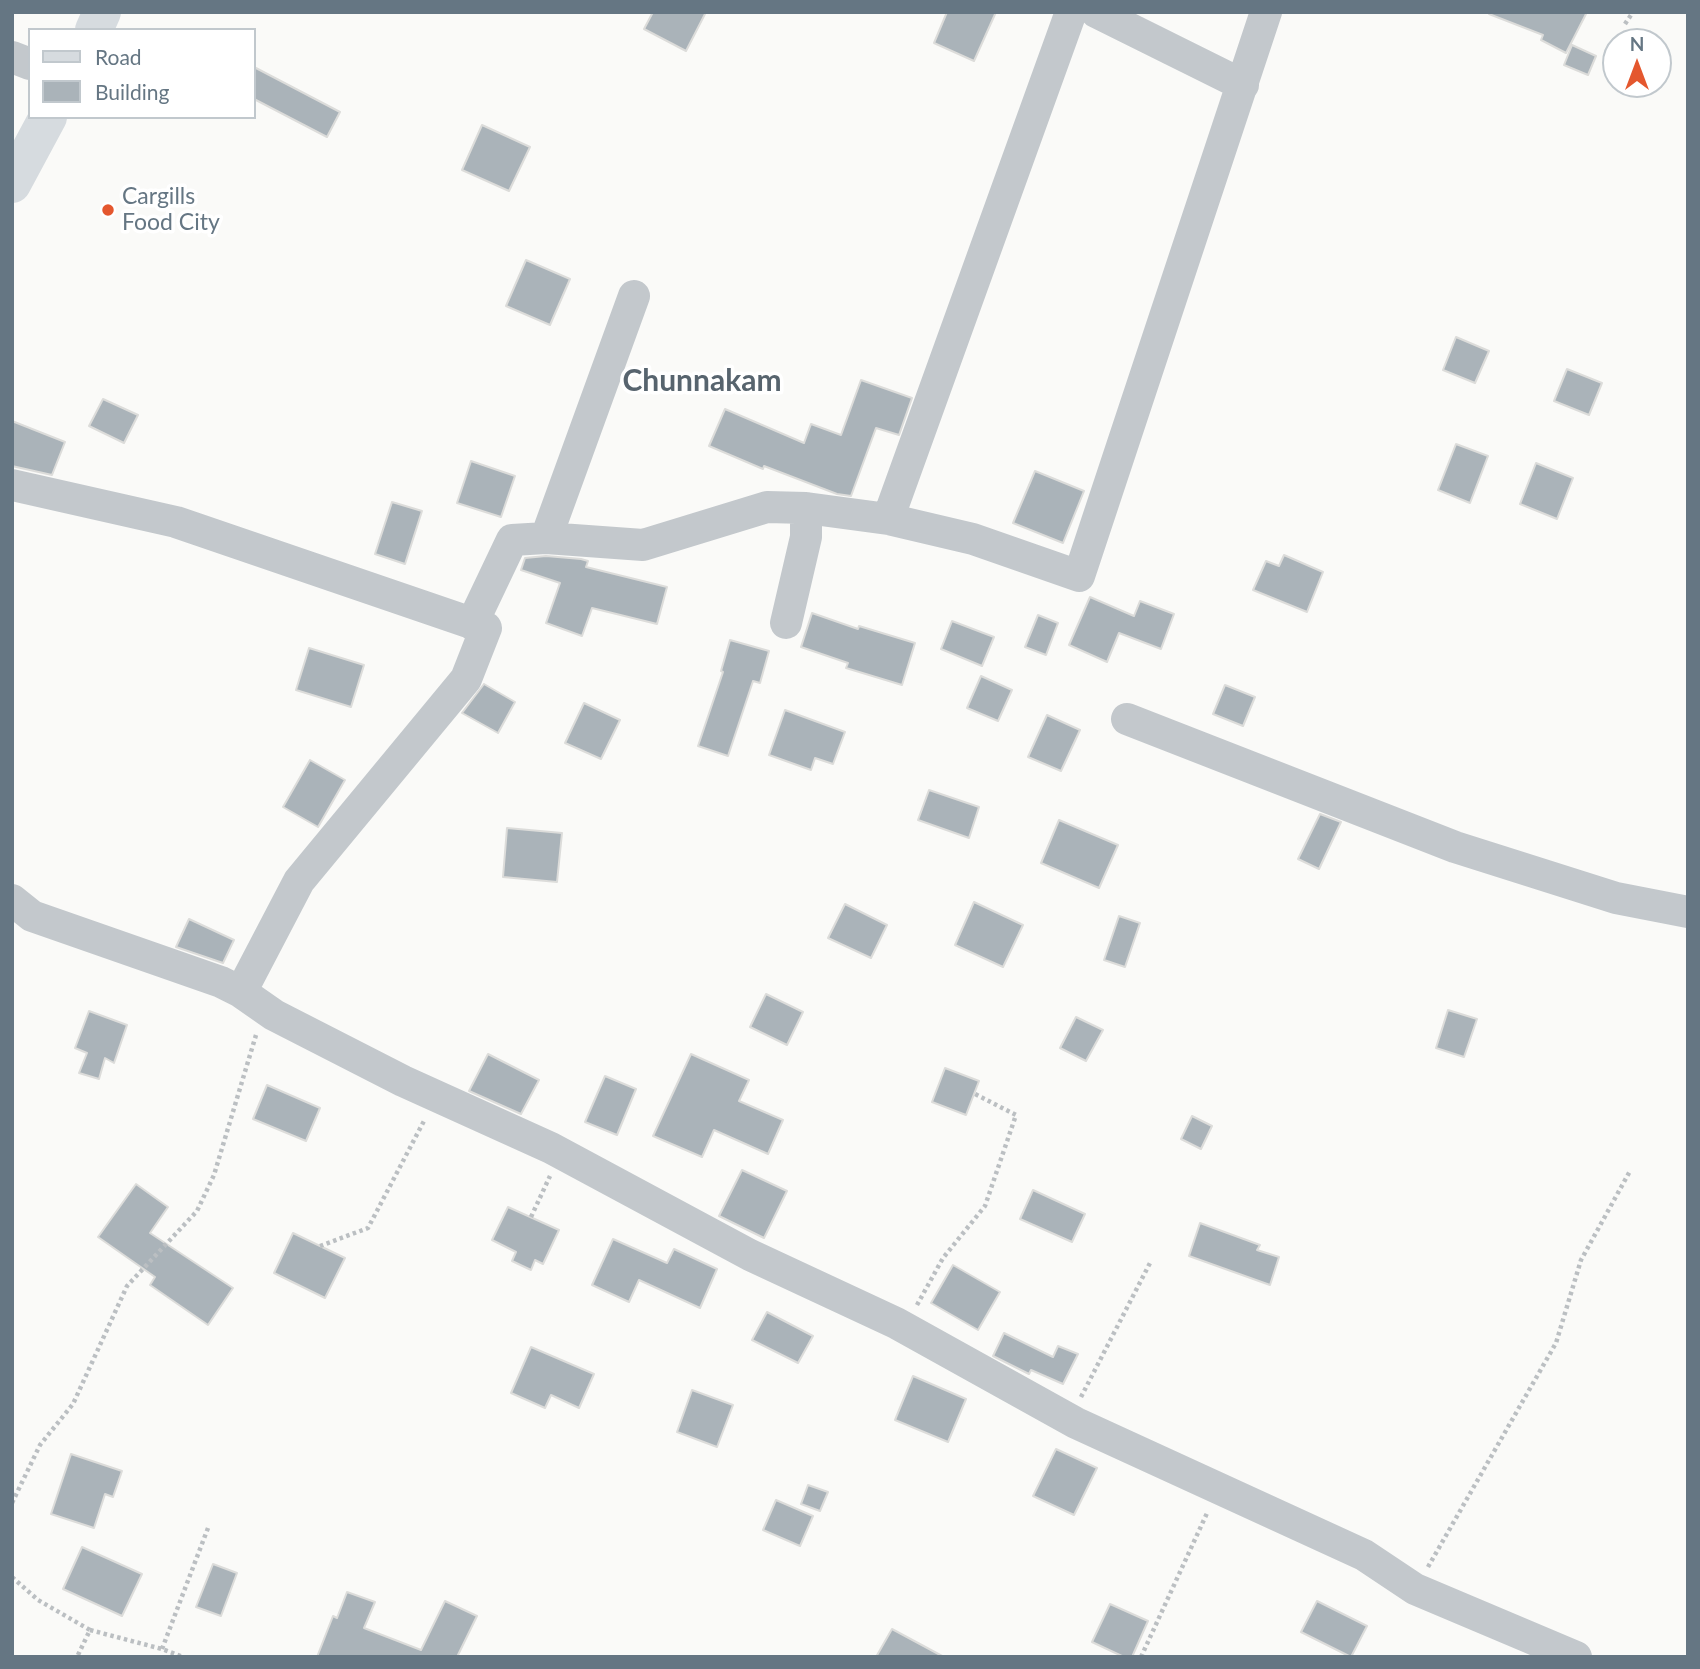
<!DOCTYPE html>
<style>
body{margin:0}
#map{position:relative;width:1700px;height:1669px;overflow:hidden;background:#fafaf8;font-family:Lato,sans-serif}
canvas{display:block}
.frame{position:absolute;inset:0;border:14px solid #657683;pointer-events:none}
.legend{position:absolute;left:28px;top:28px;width:228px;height:91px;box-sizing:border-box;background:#fff;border:2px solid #c1c8cd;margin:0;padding:9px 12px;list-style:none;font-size:21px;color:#657683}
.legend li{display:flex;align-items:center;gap:14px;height:35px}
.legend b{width:35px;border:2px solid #c1c8cd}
.north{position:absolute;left:1602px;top:28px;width:70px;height:70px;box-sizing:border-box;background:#fff;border:2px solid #c1c8cd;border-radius:50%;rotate:0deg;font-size:19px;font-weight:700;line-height:28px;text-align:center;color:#657683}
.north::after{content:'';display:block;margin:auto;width:24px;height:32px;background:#e4572e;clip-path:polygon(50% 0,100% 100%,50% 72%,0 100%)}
</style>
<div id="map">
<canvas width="1700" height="1669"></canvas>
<div class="frame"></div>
<ul class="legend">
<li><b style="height:9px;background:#d6dbdf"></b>Road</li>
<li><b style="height:19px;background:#aab3b9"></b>Building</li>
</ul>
<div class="north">N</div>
</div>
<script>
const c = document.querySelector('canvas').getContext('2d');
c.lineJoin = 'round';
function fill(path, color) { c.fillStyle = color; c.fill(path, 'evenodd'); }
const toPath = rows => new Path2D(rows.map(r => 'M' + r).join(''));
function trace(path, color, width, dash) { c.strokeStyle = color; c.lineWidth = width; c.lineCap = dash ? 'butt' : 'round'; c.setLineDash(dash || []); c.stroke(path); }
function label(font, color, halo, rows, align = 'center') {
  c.font = font + ' Lato,sans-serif'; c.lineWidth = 7; c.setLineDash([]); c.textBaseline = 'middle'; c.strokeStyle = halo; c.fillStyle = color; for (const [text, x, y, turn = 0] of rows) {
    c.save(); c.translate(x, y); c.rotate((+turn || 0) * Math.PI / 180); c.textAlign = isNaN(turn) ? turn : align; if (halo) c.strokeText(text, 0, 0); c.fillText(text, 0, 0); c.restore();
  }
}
const building = toPath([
 [653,12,706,12,686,51,644,29,653,12],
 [947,12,996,12,974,61,934,43,947,12],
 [1489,12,1587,12,1566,53,1541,40,1543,35,1489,14,1489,12],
 [1572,45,1596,56,1588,75,1564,65,1572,45],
 [254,67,340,112,327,137,254,99,254,67],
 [482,125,530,147,509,191,462,170,482,125],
 [526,260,570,279,550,325,506,306,526,260],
 [1456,337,1489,351,1475,383,1443,370,1456,337],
 [1567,369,1602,383,1589,415,1554,401,1567,369],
 [861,380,912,398,899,435,876,428,851,496,837,494,764,466,763,469,709,446,725,409,804,443,811,424,841,435,861,380],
 [103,399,138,415,124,443,89,426,103,399],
 [12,421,65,442,52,475,12,466,12,421],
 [1456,444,1488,456,1470,503,1438,490,1456,444],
 [471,461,515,476,501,517,457,503,471,461],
 [1536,463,1573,478,1557,519,1520,504,1536,463],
 [1035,471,1084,491,1063,543,1013,523,1035,471],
 [392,502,422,511,405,564,375,554,392,502],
 [1284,555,1323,572,1307,612,1253,590,1266,561,1279,566,1284,555],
 [546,556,581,559,588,561,586,567,667,587,657,624,592,608,582,636,546,623,560,583,521,570,525,558,546,556],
 [1090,597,1134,616,1140,601,1174,614,1161,649,1119,633,1107,662,1069,645,1090,597],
 [812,613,858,629,859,626,915,643,902,685,846,668,848,663,801,647,812,613],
 [1038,615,1058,623,1046,655,1025,647,1038,615],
 [952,621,994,637,982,666,941,649,952,621],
 [730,640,769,651,760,683,753,681,728,756,698,746,723,672,721,671,730,640],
 [309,648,364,665,351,707,296,690,309,648],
 [981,676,1012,690,998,721,967,708,981,676],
 [484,684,515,702,498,733,462,713,484,684],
 [1225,685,1255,697,1243,726,1213,714,1225,685],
 [584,703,620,720,601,759,565,743,584,703],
 [785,710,845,732,833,764,815,758,811,770,769,755,785,710],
 [1047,715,1080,730,1061,771,1028,757,1047,715],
 [310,760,345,780,318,827,283,807,310,760],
 [929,790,979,807,969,838,918,820,929,790],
 [1320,814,1341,822,1319,869,1298,859,1320,814],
 [1059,820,1118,845,1099,888,1041,863,1059,820],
 [507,828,562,833,557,882,503,877,507,828],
 [974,902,1023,925,1003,967,955,945,974,902],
 [845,904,887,925,871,958,828,938,845,904],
 [1119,916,1140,923,1125,967,1104,960,1119,916],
 [189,919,234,940,223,963,176,947,189,919],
 [766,994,803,1012,787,1045,750,1027,766,994],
 [1448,1010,1477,1019,1464,1057,1436,1048,1448,1010],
 [89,1011,127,1025,114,1063,105,1058,99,1079,79,1073,87,1053,75,1048,89,1011],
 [1076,1017,1103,1030,1086,1061,1060,1048,1076,1017],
 [488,1054,539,1080,521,1114,469,1091,488,1054],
 [691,1054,749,1080,739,1101,783,1120,768,1154,714,1130,702,1157,653,1136,691,1054],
 [945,1068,979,1081,966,1115,932,1102,945,1068],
 [605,1076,636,1089,617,1135,585,1122,605,1076],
 [267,1085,320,1108,306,1141,253,1119,267,1085],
 [1192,1116,1212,1126,1201,1149,1181,1139,1192,1116],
 [742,1170,787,1191,764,1238,719,1216,742,1170],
 [136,1184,168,1207,150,1233,233,1288,208,1325,150,1285,155,1277,98,1237,136,1184],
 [1033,1190,1085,1214,1072,1242,1020,1219,1033,1190],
 [508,1207,559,1230,543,1264,535,1260,531,1270,512,1261,516,1252,492,1240,508,1207],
 [1200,1223,1260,1245,1257,1250,1279,1257,1270,1285,1189,1256,1200,1223],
 [293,1233,345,1258,325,1298,274,1273,293,1233],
 [613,1239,667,1263,674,1249,717,1269,700,1308,639,1280,629,1302,592,1285,613,1239],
 [953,1265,1000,1292,978,1330,931,1303,953,1265],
 [767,1312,813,1336,798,1363,752,1340,767,1312],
 [1004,1333,1053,1357,1058,1346,1078,1354,1063,1384,1031,1370,1029,1374,993,1356,1004,1333],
 [531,1347,594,1374,579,1408,551,1395,545,1408,511,1393,531,1347],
 [913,1376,966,1399,948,1442,895,1420,913,1376],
 [692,1390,733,1405,717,1447,677,1432,692,1390],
 [1056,1449,1097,1468,1074,1515,1033,1496,1056,1449],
 [71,1454,122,1471,113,1497,105,1494,94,1528,51,1514,71,1454],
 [808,1485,828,1492,820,1511,801,1504,808,1485],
 [776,1500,813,1516,800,1546,763,1530,776,1500],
 [82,1547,142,1574,122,1616,63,1589,82,1547],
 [213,1564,237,1573,221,1616,196,1607,213,1564],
 [347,1592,375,1602,364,1628,421,1650,445,1601,477,1616,457,1657,317,1657,333,1616,337,1618,347,1592],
 [1317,1601,1367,1626,1351,1657,1301,1632,1317,1601],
 [1110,1604,1148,1621,1132,1657,1124,1657,1092,1642,1110,1604],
 [892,1629,944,1657,876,1657,892,1629]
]);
fill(building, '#aab3b9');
trace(building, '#dcdcda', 2);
trace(toPath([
 [1625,24,1633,12],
 [531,1217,550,1176],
 [320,1246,368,1228,425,1119],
 [917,1305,943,1258,985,1206,1016,1115,975,1094],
 [1081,1397,1150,1263],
 [12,1503,40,1445,73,1404,127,1286,197,1211,214,1175,256,1035],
 [1428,1567,1556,1343,1581,1260,1630,1171],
 [12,1577,38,1600,90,1630,77,1657],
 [90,1630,162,1649,183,1657],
 [162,1649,208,1528],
 [1141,1657,1208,1511]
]), '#bbbfc2', 4.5, [3.5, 3.5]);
trace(toPath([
 [1096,12,1243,85],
 [12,57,30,64],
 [12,485,176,522,486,628,466,679,299,881,241,992],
 [888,519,1071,12],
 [546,538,634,296],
 [786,623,806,537,806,508],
 [472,624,512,540,546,538,643,545,767,507,806,508,888,519,973,539,1079,576,1266,12],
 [1127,719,1455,847,1616,898,1688,912],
 [12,900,32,916,221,982,241,992,274,1015,403,1081,551,1148,750,1255,896,1323,1076,1423,1364,1555,1415,1589,1576,1657]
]), '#c3c8cc', 32);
trace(toPath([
 [94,30,102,12],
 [12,184,48,117]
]), '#d6dbdf', 38);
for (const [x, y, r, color] of [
 [108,210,7,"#e4572e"]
]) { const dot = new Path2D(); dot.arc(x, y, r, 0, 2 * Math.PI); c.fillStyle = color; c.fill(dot); trace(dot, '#fff', 2.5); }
label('23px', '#657683', '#fff', [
 ["Cargills",122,197],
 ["Food City",122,223]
], 'left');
label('bold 30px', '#57646e', '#fff', [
 ["Chunnakam",702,381]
]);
</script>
